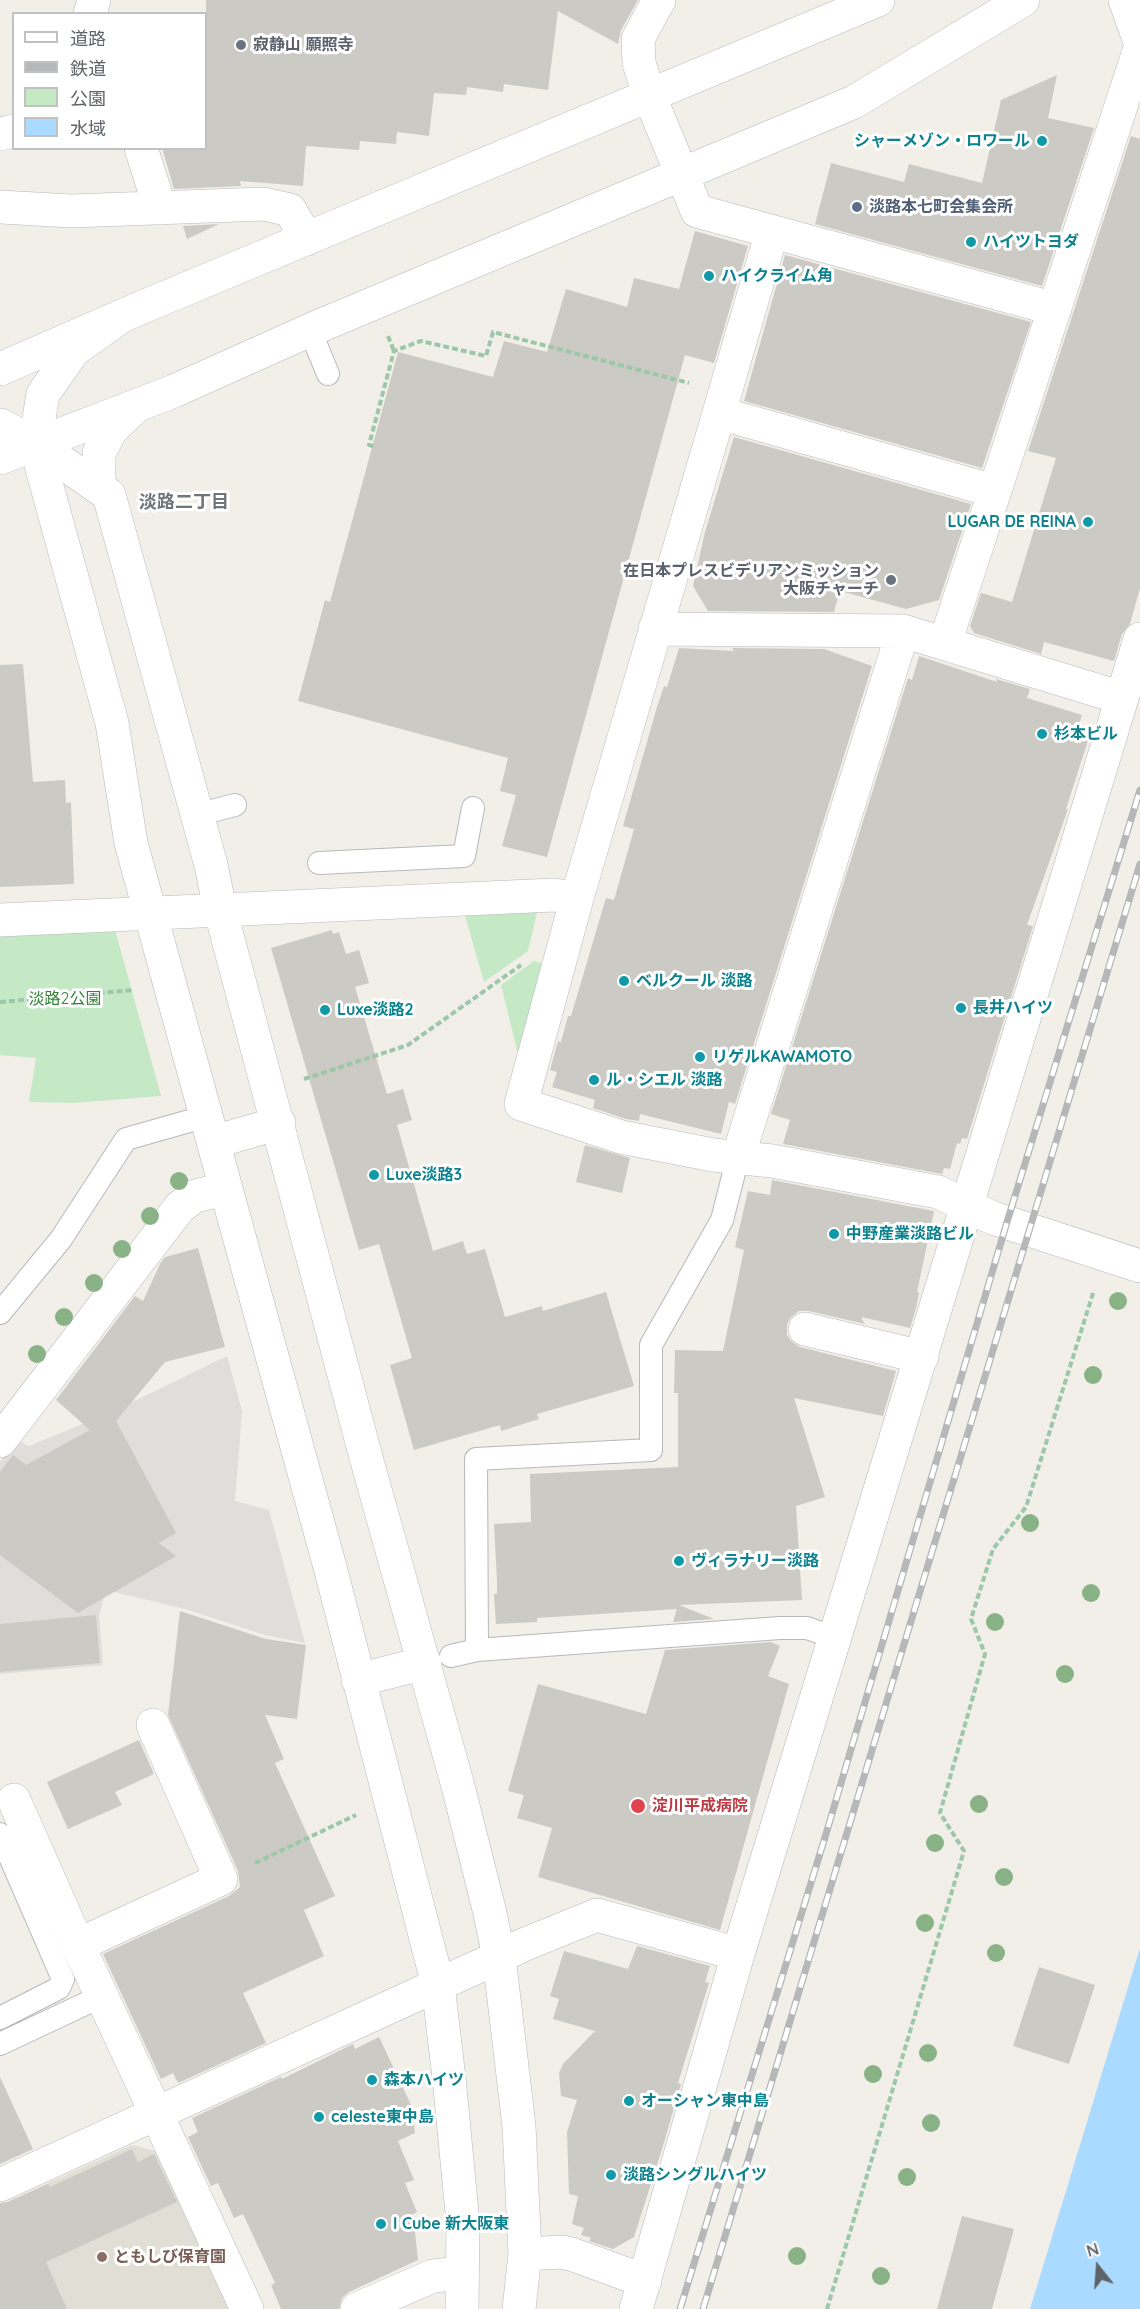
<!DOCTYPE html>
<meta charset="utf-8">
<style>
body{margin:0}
#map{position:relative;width:1140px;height:2309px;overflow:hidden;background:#f1efe8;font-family:Quicksand,"Noto Sans JP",sans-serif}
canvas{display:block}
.legend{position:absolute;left:12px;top:12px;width:195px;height:138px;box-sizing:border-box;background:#fff;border:2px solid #bfc1c3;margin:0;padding:8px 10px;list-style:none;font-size:18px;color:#5f6368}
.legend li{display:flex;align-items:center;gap:12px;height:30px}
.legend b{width:30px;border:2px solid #bfc1c3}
.north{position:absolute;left:1068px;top:2237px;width:60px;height:60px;-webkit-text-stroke:4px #fff;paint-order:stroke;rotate:343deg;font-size:16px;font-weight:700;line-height:24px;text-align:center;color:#5f6368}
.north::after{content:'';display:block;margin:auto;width:21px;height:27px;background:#5f6368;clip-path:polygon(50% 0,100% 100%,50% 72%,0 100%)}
</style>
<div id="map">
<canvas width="1140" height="2309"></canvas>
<ul class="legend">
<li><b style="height:8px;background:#fff"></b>道路</li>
<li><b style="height:8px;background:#b6b7b8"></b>鉄道</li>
<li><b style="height:16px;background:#c5e8c5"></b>公園</li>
<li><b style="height:16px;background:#aadaff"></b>水域</li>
</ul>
<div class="north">N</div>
</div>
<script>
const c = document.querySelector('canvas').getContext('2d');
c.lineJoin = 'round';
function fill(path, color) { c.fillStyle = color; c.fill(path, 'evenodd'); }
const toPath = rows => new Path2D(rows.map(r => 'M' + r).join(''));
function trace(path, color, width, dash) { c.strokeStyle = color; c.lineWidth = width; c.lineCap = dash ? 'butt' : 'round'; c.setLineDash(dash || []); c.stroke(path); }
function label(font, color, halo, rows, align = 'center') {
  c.font = font + ' Quicksand,"Noto Sans JP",sans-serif'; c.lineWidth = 6; c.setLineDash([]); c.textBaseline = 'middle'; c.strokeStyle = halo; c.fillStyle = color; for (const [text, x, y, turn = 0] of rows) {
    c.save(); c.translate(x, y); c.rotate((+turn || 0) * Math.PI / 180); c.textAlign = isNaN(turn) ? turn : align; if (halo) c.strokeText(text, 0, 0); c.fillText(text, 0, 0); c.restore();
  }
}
fill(toPath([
 [227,1356,242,1411,235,1501,269,1510,305,1643,265,1635,185,1609,106,1590,99,1615,103,1665,0,1674,0,1462,17,1440,29,1446,116,1410]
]), '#e0deda');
fill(toPath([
 [132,2145,155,2151,229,2309,0,2309,0,2205]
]), '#e1ded6');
fill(toPath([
 [538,908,528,951,484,982,464,912],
 [115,930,161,1096,74,1103,29,1102,36,1058,0,1055,0,934],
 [534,961,542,963,518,1054,501,985]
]), '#c5e8c5');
fill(toPath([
 [1140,1948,1140,2309,1030,2309]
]), '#aadaff');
fill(toPath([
 [206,0,638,0,621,30,618,44,558,11,548,90,504,84,503,92,467,87,466,95,434,93,429,136,397,132,396,144,360,141,359,150,306,146,303,186,240,181,241,186,174,189,162,148,206,148],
 [1057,75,1048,118,1094,128,1042,286,815,224,831,163,904,182,909,164,982,183,1001,100],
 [1131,136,1140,139,1140,588,1130,624,1122,634,1114,661,1044,642,1041,654,974,633,970,626,981,593,1012,602,1056,458,1028,451],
 [219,224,187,239,183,226],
 [695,231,748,246,714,363,685,355,547,857,502,846,516,795,500,791,508,758,298,701,325,600,330,602,398,352,493,377,504,341,547,352,566,289,627,307,634,278,679,289],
 [785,255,1031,322,982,468,744,401],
 [734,437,971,504,939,600,906,609,840,591,834,612,708,611,693,586,705,532],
 [679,648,734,651,732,648,824,649,872,666,735,1104,729,1102,721,1134,640,1114,639,1121,626,1119,593,1108,595,1100,552,1087,557,1072,550,1070,558,1041,561,1042,568,1016,571,1016,606,898,614,900,634,829,623,826,657,707,664,686,667,687],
 [919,656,997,682,996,679,1030,689,1027,698,1082,715,1079,724,1092,728,1066,809,1068,809,1027,925,1033,926,967,1139,962,1138,960,1144,957,1143,950,1169,944,1168,942,1174,783,1144,790,1120,771,1114,908,678,912,680],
 [23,664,33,782,65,780,66,803,71,802,74,884,0,887,0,665],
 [332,930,333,934,339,932,346,954,359,950,369,983,355,987,387,1094,403,1089,412,1120,397,1125,433,1251,463,1241,467,1254,485,1249,505,1317,542,1306,543,1311,606,1292,634,1386,537,1414,539,1419,501,1431,500,1425,414,1450,390,1365,412,1358,379,1244,359,1250,271,948],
 [585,1145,630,1158,622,1193,576,1182],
 [772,1180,934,1211,917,1292,919,1293,916,1308,910,1328,861,1317,865,1324,809,1311,799,1311,791,1317,787,1324,787,1335,792,1342,800,1347,896,1371,883,1416,794,1398,825,1497,796,1506,802,1600,679,1605,714,1619,673,1622,677,1609,537,1618,537,1622,496,1624,494,1594,497,1594,497,1580,494,1524,531,1522,530,1474,678,1467,678,1393,674,1393,675,1350,723,1351,744,1250,735,1247,748,1191,770,1195],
 [198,1248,225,1347,165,1362,116,1421,176,1533,159,1543,176,1556,78,1613,0,1555,0,1472,13,1455,26,1465,90,1430,56,1400,135,1296,143,1301,160,1264,165,1257],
 [180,1611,266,1639,306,1645,297,1719,265,1715,284,1759,275,1763,335,1896,304,1910,324,1956,243,1993,266,2043,178,2083,173,2073,161,2079,103,1954,229,1896,240,1887,238,1871,168,1715],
 [96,1615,100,1663,0,1672,0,1624],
 [771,1642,780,1646,768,1676,789,1684,720,1930,538,1877,552,1828,517,1818,524,1795,508,1791,538,1684,646,1714,665,1650],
 [139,1740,154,1774,115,1792,122,1805,68,1829,47,1782],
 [637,1946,710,1966,705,1982,709,1983,678,2083,681,2084,663,2146,634,2237,613,2249,589,2241,591,2238,581,2235,584,2228,572,2224,578,2196,569,2194,567,2132,577,2100,561,2096,559,2073,563,2064,595,2031,553,2019,559,1999,550,1996,564,1951,628,1969],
 [1039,1967,1095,1985,1069,2064,1013,2046],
 [379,2037,412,2107,415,2133,398,2141,414,2180,405,2183,417,2212,413,2214,418,2260,349,2292,342,2298,339,2309,281,2309,271,2285,275,2283,243,2214,234,2218,218,2183,211,2186,188,2137,198,2132,192,2118,281,2077,282,2079,353,2044,355,2049],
 [0,2077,33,2149,0,2164],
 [132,2149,138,2162,154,2154,177,2202,46,2262,67,2309,0,2309,0,2203,8,2202,48,2184,50,2187],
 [962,2216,1014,2229,992,2309,937,2309]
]), '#cccac5');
const service = toPath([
 [310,330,328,374],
 [196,815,235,805],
 [319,863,464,856,473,808],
 [0,1313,61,1239,126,1139,207,1116],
 [477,1650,476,1459,651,1450,651,1345,722,1220,738,1157],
 [451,1656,477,1650,780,1628,807,1628,835,1638],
 [0,1834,63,1979,59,1988,0,2018],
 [0,2044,102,1996]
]);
const minor = toPath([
 [659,0,638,39,639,63,649,95,697,211,1055,309],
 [1125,0,1140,42],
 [90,14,94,0],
 [0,134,14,131],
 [141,148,160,208],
 [0,207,71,211,264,204,290,210,307,239],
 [772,232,577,898,521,1104,621,1137,713,1155,772,1161,938,1192,993,1218,1140,1266],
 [119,318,74,350,43,394,35,443,112,723,131,843,330,1567,438,1985,449,2078,463,2223,462,2309],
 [0,369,145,306,878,0],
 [719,413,994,491],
 [0,425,35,443,109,495,211,865,220,909,367,1461,458,1786,489,1909,499,1957,519,2126,525,2254,519,2309],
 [0,458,174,391,310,330,854,102,1023,0],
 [99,486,99,453,111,430,134,408],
 [655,629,903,631,1122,698],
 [945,643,1140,48],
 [0,920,554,895,577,898],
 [214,1142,279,1123],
 [738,1157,903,631],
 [805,1329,922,1357],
 [0,1441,180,1207,195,1196,225,1189],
 [358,1680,425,1663],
 [14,1800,78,1945,247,2309],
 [78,1945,221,1879,153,1725],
 [0,2185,499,1957,523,1945,597,1915,738,1954],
 [525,2254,561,2252,571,2254,645,2281],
 [357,2309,433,2276,461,2273],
 [636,2309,738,1954,1140,639]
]);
trace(service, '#b5b8bc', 24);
trace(minor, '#b5b8bc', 34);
trace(toPath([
 [388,336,394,351],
 [373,446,369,445,394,351,421,341,486,356,493,332,689,383],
 [0,1002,133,990],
 [304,1079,408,1045,521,965],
 [255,1863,356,1815],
 [827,2309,964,1851,940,1813,985,1654,971,1619,993,1549,1026,1507,1094,1290]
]), '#9cc7a9', 4, [6, 3]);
trace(service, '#fff', 22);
trace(minor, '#fff', 33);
const rail = toPath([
 [680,2309,826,1834,1007,1222,1140,790],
 [703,2309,1140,864]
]);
trace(rail, '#b6b7b8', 7);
trace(rail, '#fff', 4.5, [14]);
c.fillStyle = '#89b387';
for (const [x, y] of [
 [179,1181],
 [150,1216],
 [122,1249],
 [94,1283],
 [1118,1301],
 [64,1317],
 [37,1354],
 [1093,1375],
 [1030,1523],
 [1091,1593],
 [995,1622],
 [1065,1674],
 [979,1804],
 [935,1843],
 [1004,1877],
 [925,1923],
 [996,1953],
 [928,2053],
 [873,2074],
 [931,2123],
 [907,2177],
 [797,2256],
 [881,2276]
]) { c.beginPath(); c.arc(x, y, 9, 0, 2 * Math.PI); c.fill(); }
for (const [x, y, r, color] of [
 [241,45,6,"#6b7280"],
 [1042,141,6,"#0f9aa8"],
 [857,207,6,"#5c6f8a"],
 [971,242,6,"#0f9aa8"],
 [709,276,6,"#0f9aa8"],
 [1088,522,6,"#0f9aa8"],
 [891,580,6,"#6b7280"],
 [1042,734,6,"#0f9aa8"],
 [624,981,6,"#0f9aa8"],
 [961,1008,6,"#0f9aa8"],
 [325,1010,6,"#0f9aa8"],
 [700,1057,6,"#0f9aa8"],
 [594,1080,6,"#0f9aa8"],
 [374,1175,6,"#0f9aa8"],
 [834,1234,6,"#0f9aa8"],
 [679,1561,6,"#0f9aa8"],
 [638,1806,8,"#e0444e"],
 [372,2080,6,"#0f9aa8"],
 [629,2101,6,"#0f9aa8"],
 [319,2117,6,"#0f9aa8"],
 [611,2175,6,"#0f9aa8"],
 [381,2224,6,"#0f9aa8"],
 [102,2257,6,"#8d6e63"]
]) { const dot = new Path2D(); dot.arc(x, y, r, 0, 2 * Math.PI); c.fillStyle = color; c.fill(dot); trace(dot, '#fff', 2); }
label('bold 16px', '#5b616d', '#fff', [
 ["寂静山 願照寺",253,45],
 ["在日本プレスビデリアンミッション",879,571,"right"],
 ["大阪チャーチ",879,589,"right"]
], 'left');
label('bold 16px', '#0d838f', '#fff', [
 ["シャーメゾン・ロワール",1030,141,"right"],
 ["ハイツトヨダ",983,242],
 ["ハイクライム角",721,276],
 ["LUGAR DE REINA",1076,522,"right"],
 ["杉本ビル",1054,734],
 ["ベルクール 淡路",636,981],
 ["長井ハイツ",973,1008],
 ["Luxe淡路2",337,1010],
 ["リゲルKAWAMOTO",712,1057],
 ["ル・シエル 淡路",606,1080],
 ["Luxe淡路3",386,1175],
 ["中野産業淡路ビル",846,1234],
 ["ヴィラナリー淡路",691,1561],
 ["森本ハイツ",384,2080],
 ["オーシャン東中島",641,2101],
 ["celeste東中島",331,2117],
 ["淡路シングルハイツ",623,2175],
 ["I Cube 新大阪東",393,2224]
], 'left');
label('bold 16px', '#4e5e75', '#fff', [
 ["淡路本七町会集会所",869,207]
], 'left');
label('16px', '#348238', '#fff', [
 ["淡路2公園",65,999]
]);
label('bold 16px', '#be3a42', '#fff', [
 ["淀川平成病院",652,1806]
], 'left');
label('bold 16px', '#785e54', '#fff', [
 ["ともしび保育園",114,2257]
], 'left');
label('bold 18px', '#70757a', '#fff', [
 ["淡路二丁目",184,503]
]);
</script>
